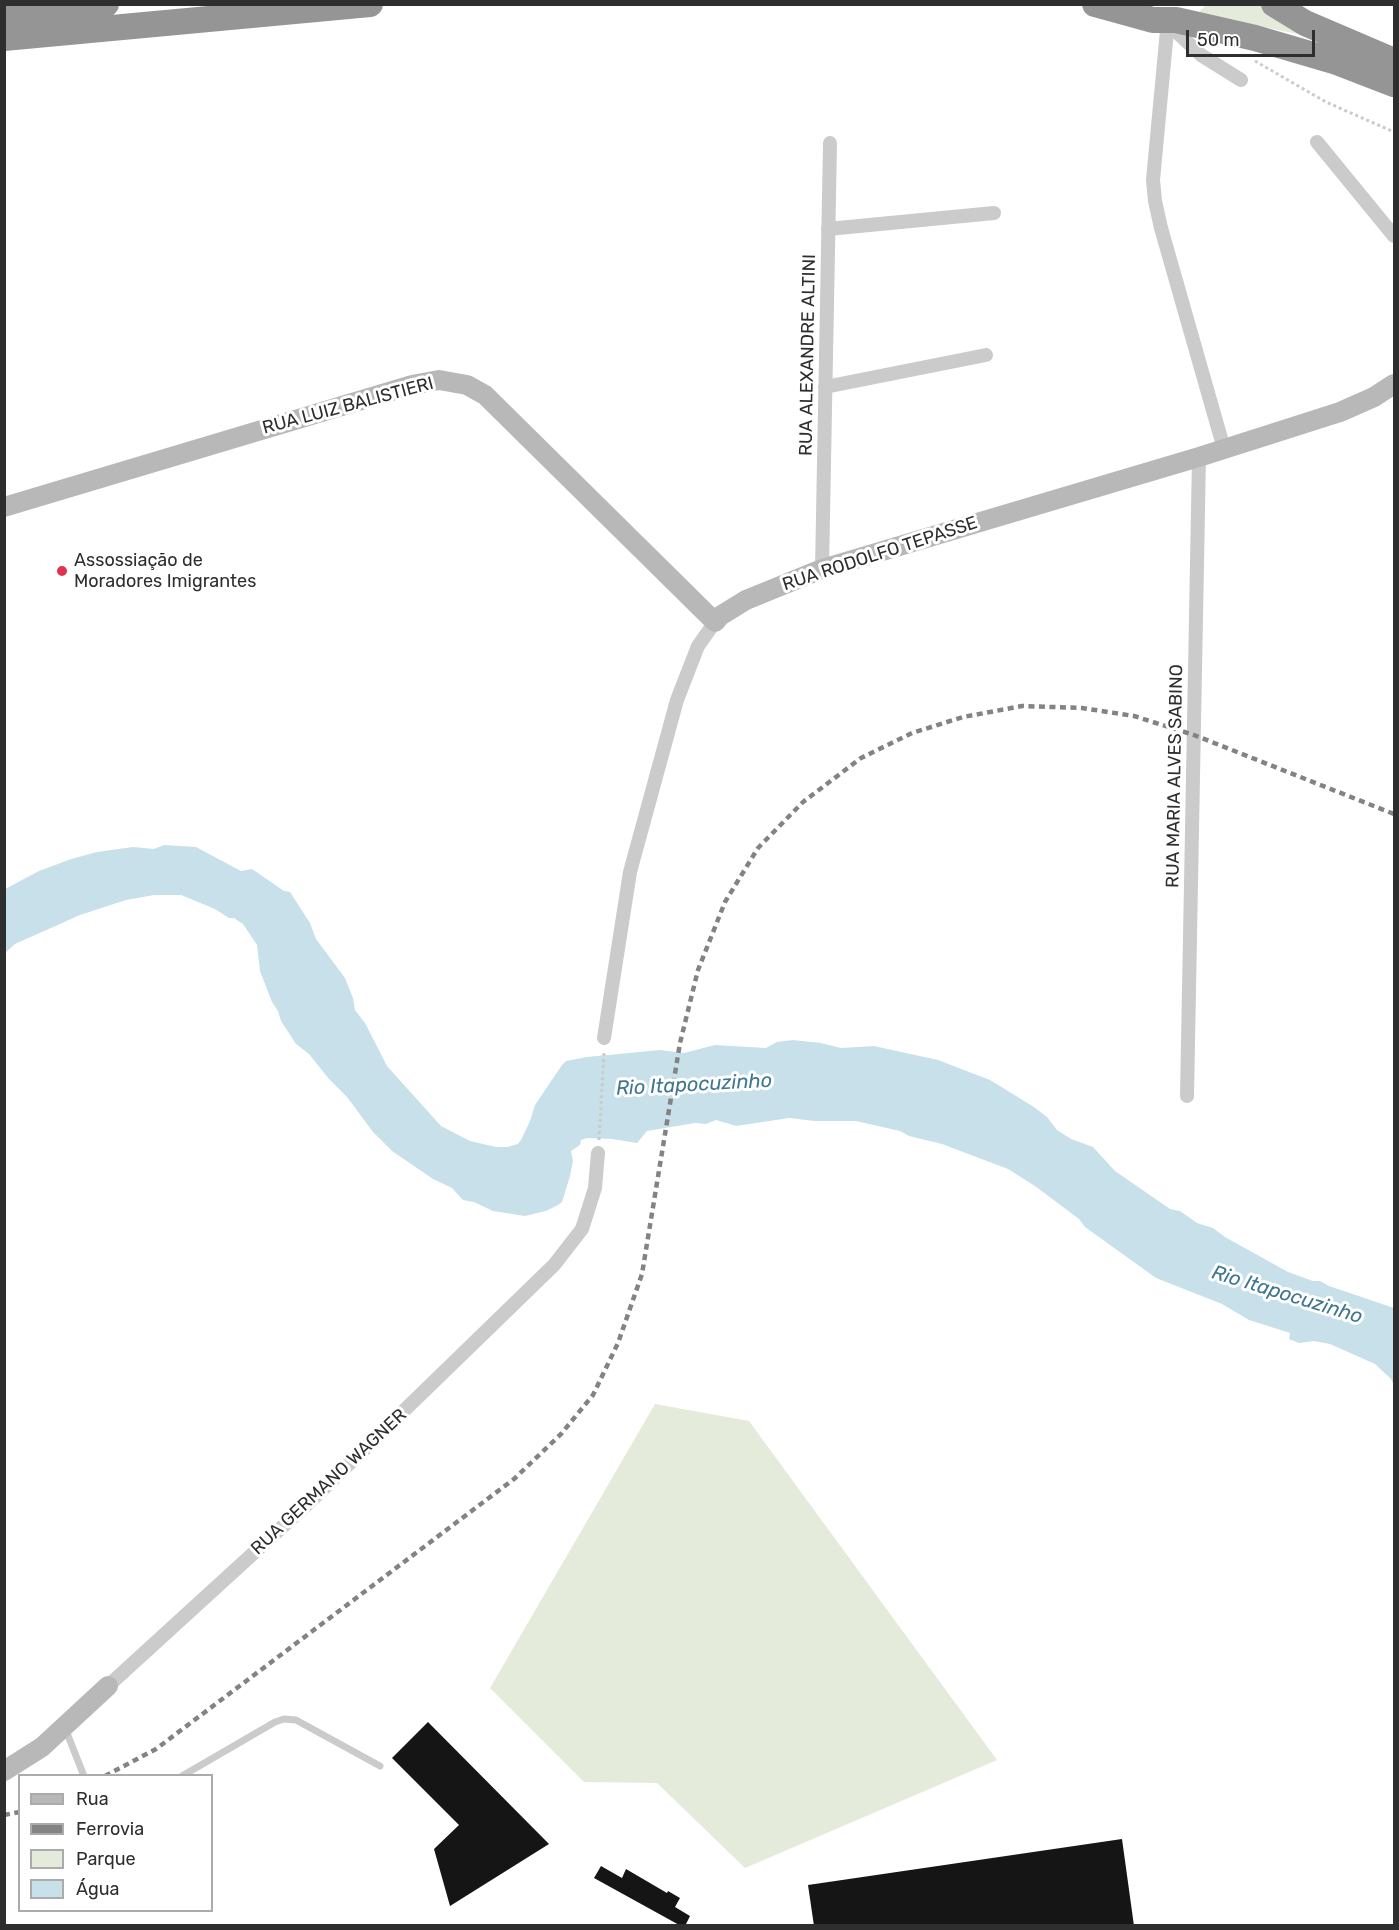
<!DOCTYPE html>
<meta charset="utf-8">
<style>
body{margin:0}
#map{position:relative;width:1399px;height:1930px;overflow:hidden;background:#fff;font-family:Rubik,sans-serif}
canvas{display:block}
.frame{position:absolute;inset:0;border:6px solid #2e2e2e;pointer-events:none}
.legend{position:absolute;left:18px;top:1774px;width:195px;height:138px;box-sizing:border-box;background:#fff;border:2px solid #ababab;margin:0;padding:8px 10px;list-style:none;font-size:18px;color:#2e2e2e}
.legend li{display:flex;align-items:center;gap:12px;height:30px}
.legend b{width:30px;border:2px solid #ababab}
.scale{position:absolute;left:1186px;top:30px;width:129px;height:27px;box-sizing:border-box;border:3px solid #2e2e2e;border-top:0;padding-left:8px;font-size:18px;line-height:21px;white-space:nowrap;color:#2e2e2e;-webkit-text-stroke:4px #fff;paint-order:stroke}
</style>
<div id="map">
<canvas width="1399" height="1930"></canvas>
<div class="frame"></div>
<ul class="legend">
<li><b style="height:8px;background:#b8b8b8"></b>Rua</li>
<li><b style="height:8px;background:#838383"></b>Ferrovia</li>
<li><b style="height:16px;background:#e5ebdb"></b>Parque</li>
<li><b style="height:16px;background:#c8e0ea"></b>Água</li>
</ul>
<div class="scale">50 m</div>
</div>
<script>
const c = document.querySelector('canvas').getContext('2d');
c.lineJoin = 'round';
function fill(path, color) { c.fillStyle = color; c.fill(path, 'evenodd'); }
const toPath = rows => new Path2D(rows.map(r => 'M' + r).join(''));
function trace(path, color, width, dash) { c.strokeStyle = color; c.lineWidth = width; c.lineCap = dash ? 'butt' : 'round'; c.setLineDash(dash || []); c.stroke(path); }
function label(font, color, halo, rows, align = 'center') {
  c.font = font + ' Rubik,sans-serif'; c.lineWidth = 6; c.setLineDash([]); c.textBaseline = 'middle'; c.strokeStyle = halo; c.fillStyle = color; for (const [text, x, y, turn = 0] of rows) {
    c.save(); c.translate(x, y); c.rotate((+turn || 0) * Math.PI / 180); c.textAlign = isNaN(turn) ? turn : align; if (halo) c.strokeText(text, 0, 0); c.fillText(text, 0, 0); c.restore();
  }
}
fill(toPath([
 [1206,5,1262,5,1302,35,1198,13],
 [655,1404,749,1421,997,1760,745,1868,657,1783,584,1782,490,1688]
]), '#e5ebdb');
fill(toPath([
 [164,845,196,847,241,871,252,869,284,891,290,892,310,923,316,939,345,978,353,998,355,1010,365,1023,387,1066,441,1126,470,1141,496,1147,507,1147,518,1144,521,1140,530,1121,535,1105,562,1065,566,1061,587,1057,660,1050,684,1053,715,1045,766,1048,777,1042,793,1040,821,1043,841,1048,874,1046,938,1060,990,1080,1034,1107,1047,1117,1057,1130,1071,1139,1093,1147,1115,1171,1170,1209,1180,1211,1197,1223,1213,1228,1225,1237,1288,1272,1313,1281,1320,1281,1329,1286,1394,1308,1394,1385,1391,1379,1375,1364,1330,1344,1314,1341,1299,1343,1289,1339,1290,1333,1249,1320,1222,1304,1156,1278,1085,1227,1079,1219,1035,1186,1008,1169,942,1144,909,1136,900,1131,856,1121,815,1121,789,1118,736,1126,716,1120,706,1124,695,1123,647,1131,637,1143,612,1139,587,1138,581,1140,580,1145,571,1151,573,1161,570,1176,562,1202,558,1205,546,1211,525,1216,493,1211,474,1202,463,1200,452,1188,433,1179,392,1151,373,1132,347,1097,329,1079,309,1054,296,1044,281,1021,278,1011,272,1002,260,971,257,945,243,924,234,918,229,918,215,909,181,895,154,895,126,900,80,915,15,944,5,953,5,889,39,871,71,859,97,852,133,847,154,849]
]), '#c8e0ea');
fill(toPath([
 [428,1722,549,1844,450,1906,434,1849,459,1825,392,1758],
 [1122,1839,1134,1926,814,1926,808,1885],
 [601,1866,622,1878,626,1869,667,1893,668,1891,680,1898,675,1907,690,1916,685,1926,681,1926,594,1878]
]), '#151515');
trace(toPath([
 [1255,61,1326,102,1394,132],
 [599,1140,604,1053]
]), '#cbcbcb', 3, [3, 3]);
trace(toPath([
 [65,1728,84,1776],
 [182,1776,275,1722,284,1719,296,1720,380,1766]
]), '#cbcbcb', 7);
trace(toPath([
 [1168,20,1153,180,1155,201,1161,228,1224,449],
 [1167,23,1201,55,1241,80],
 [1317,142,1394,236],
 [828,229,994,213],
 [825,387,986,355],
 [822,569,830,143],
 [604,1038,630,872,677,700,698,646,715,622],
 [1187,1096,1199,457],
 [108,1686,315,1497,554,1265,582,1229,595,1188,598,1153]
]), '#cbcbcb', 14);
trace(toPath([
 [4,507,412,385,439,380,467,385,485,395,715,622,720,616,746,600,822,569,1199,457,1340,412,1374,397,1394,384],
 [4,1771,42,1747,108,1686]
]), '#b8b8b8', 20);
trace(toPath([
 [1095,4,1153,20,1176,20,1255,38,1337,62,1394,84],
 [1274,4,1305,23,1394,61],
 [4,14,106,4],
 [4,38,370,4]
]), '#959595', 26);
trace(toPath([
 [105,1776,156,1749,514,1479,561,1434,593,1395,618,1343,642,1274,680,1043,698,970,725,902,758,848,803,802,861,758,912,733,963,717,1022,706,1082,708,1134,716,1194,735,1394,814],
 [4,1815,20,1812]
]), '#838383', 4.5, [6, 4.5]);
for (const [x, y, r, color] of [
 [62,571,6,"#e13350"]
]) { const dot = new Path2D(); dot.arc(x, y, r, 0, 2 * Math.PI); c.fillStyle = color; c.fill(dot); trace(dot, '#fff', 2); }
label('18px', '#2e2e2e', '#fff', [
 ["RUA ALEXANDRE ALTINI",808,355,-89],
 ["RUA LUIZ BALISTIERI",348,406,-15],
 ["RUA RODOLFO TEPASSE",880,554,-18],
 ["RUA MARIA ALVES SABINO",1175,776,-89],
 ["RUA GERMANO WAGNER",329,1482,-43]
]);
label('18px', '#2e2e2e', '#fff', [
 ["Assossiação de",74,561],
 ["Moradores Imigrantes",74,582]
], 'left');
label('italic 20px', '#3d768e', '#fff', [
 ["Rio Itapocuzinho",694,1085,-3],
 ["Rio Itapocuzinho",1287,1295,17]
]);
</script>
